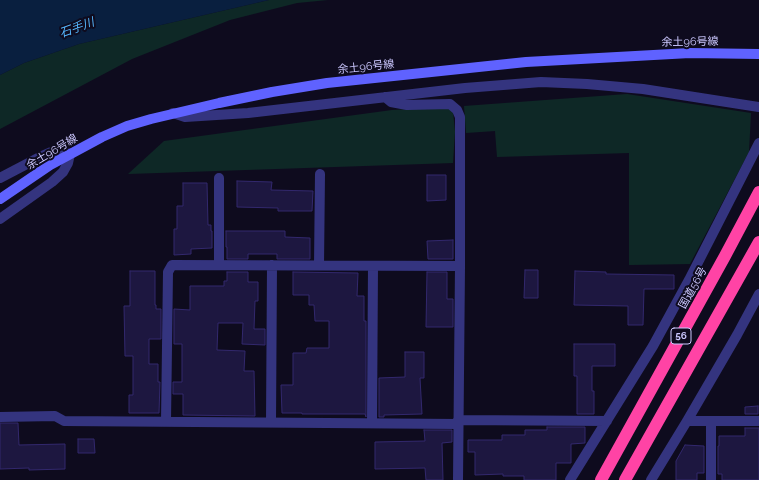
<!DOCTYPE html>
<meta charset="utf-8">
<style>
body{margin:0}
canvas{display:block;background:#0e0b1e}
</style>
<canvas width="759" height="480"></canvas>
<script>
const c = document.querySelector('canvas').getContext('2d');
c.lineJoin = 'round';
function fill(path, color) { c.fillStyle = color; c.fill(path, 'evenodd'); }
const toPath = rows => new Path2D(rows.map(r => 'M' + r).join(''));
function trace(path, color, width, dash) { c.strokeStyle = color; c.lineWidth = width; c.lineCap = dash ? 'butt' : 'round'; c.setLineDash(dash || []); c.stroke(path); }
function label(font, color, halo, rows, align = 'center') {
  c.font = font + ' Raleway,"Noto Sans JP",sans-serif'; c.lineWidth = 4; c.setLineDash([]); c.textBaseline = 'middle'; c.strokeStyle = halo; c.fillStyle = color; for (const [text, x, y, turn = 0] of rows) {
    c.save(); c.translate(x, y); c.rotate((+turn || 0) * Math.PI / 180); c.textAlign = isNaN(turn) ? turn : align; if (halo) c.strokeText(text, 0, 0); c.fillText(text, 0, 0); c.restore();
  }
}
fill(toPath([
 [269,0,328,0,297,3,230,20,132,59,0,129,0,75,24,63,79,44],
 [627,94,751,113,749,152,690,264,629,265,629,153,497,157,495,131,466,133,464,106],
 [448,107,453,111,455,132,453,163,128,174,164,141,392,110]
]), '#0e2826');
fill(toPath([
 [0,0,269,0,79,44,24,63,0,75]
]), '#091f3f');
const building = toPath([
 [427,175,446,175,446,200,427,201,427,175],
 [237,181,272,182,271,190,313,191,312,211,278,211,278,208,237,207,237,181],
 [183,183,207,183,208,225,211,225,211,231,212,231,212,248,191,249,191,254,174,255,174,229,177,229,177,206,183,206,183,183],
 [226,231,285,231,285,237,310,238,310,259,277,259,277,254,248,254,248,259,227,259,227,247,226,247,226,231],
 [453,240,453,259,428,259,427,241,453,240],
 [525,270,538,270,538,298,524,298,525,270],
 [130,271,155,271,155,305,156,305,156,309,161,309,161,339,149,339,149,364,158,364,158,382,160,382,159,413,129,413,129,395,133,395,133,356,125,356,124,306,130,306,130,271],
 [575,271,606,272,606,274,674,275,674,289,644,289,643,325,628,325,628,306,574,305,575,271],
 [227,272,248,272,248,282,258,282,258,301,255,301,254,329,265,329,265,345,242,344,243,323,218,323,217,350,245,351,244,371,254,371,255,416,183,415,183,394,173,394,173,382,182,382,182,344,174,344,174,309,190,310,190,286,224,286,224,281,227,281,227,272],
 [293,272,358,273,357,296,364,296,364,321,366,321,366,417,365,414,302,414,302,413,282,413,281,385,293,385,293,353,306,353,307,348,329,348,329,321,315,321,314,305,309,305,309,295,293,295,293,272],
 [427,272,447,272,447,299,453,299,453,327,426,327,427,272],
 [574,344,615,344,615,366,592,366,592,391,594,391,594,414,577,414,577,376,574,376,574,344],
 [405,352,424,352,424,378,420,378,422,414,384,415,384,417,379,417,379,378,405,377,405,352],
 [758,406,758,414,745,414,745,407,758,406],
 [0,423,18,423,19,445,65,444,65,469,29,470,29,468,0,469,0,423],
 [547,427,585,427,585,443,571,444,571,463,556,463,556,480,524,480,524,476,503,476,503,474,475,475,475,452,468,452,468,440,502,440,502,435,525,435,525,430,547,430,547,427],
 [745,428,759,428,759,480,722,480,722,474,718,474,718,446,719,446,719,436,745,436,745,428],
 [424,430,452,430,452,442,442,443,443,480,426,480,425,468,375,469,375,442,425,441,424,430],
 [78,439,94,439,95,453,78,453,78,439],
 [685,445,704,446,704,473,697,473,697,480,676,480,676,461,685,445]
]);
fill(building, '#1d1740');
trace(building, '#32286d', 1);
trace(toPath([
 [385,97,391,102,407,105,450,104,457,110,460,117,460,266,458,480],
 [173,113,185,117,248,113,465,88,541,82,587,84,643,89,759,107],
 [0,178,42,156,51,152,61,152,70,154,68,163,63,172,52,182,0,219],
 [219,178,219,265],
 [319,265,320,174],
 [0,417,55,416,64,421,458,424],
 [458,420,607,421],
 [166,421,168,272,172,265,460,266],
 [687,421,759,421],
 [271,422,272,265],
 [372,423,373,266],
 [570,480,653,346,689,280,759,143],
 [651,480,687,421,737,335,759,294],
 [711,480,711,421]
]), '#34347f', 10);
trace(toPath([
 [0,199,50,165,102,137,127,126,151,119,219,103,272,92,327,83,526,62,690,53,759,54]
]), '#5f62ff', 10);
trace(toPath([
 [601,480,725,256,759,192],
 [625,480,759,242]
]), '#ff43a5', 12);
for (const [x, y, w] of [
 [681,336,20]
]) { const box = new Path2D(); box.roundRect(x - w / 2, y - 8, w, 16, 3); c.fillStyle = '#0e0b1e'; c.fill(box); trace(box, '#ccc8ff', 1); }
label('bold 10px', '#ccc8ff', null, [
 ["56",681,336]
]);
label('11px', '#ccc8ff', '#0e0b1e', [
 ["余土96号線",690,42,-1],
 ["余土96号線",366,67,-6],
 ["余土96号線",52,152,-31],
 ["国道56号",693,288,-61]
]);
label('italic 12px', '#56b8ff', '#0e0b1e', [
 ["石手川",77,28,-20]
]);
</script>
